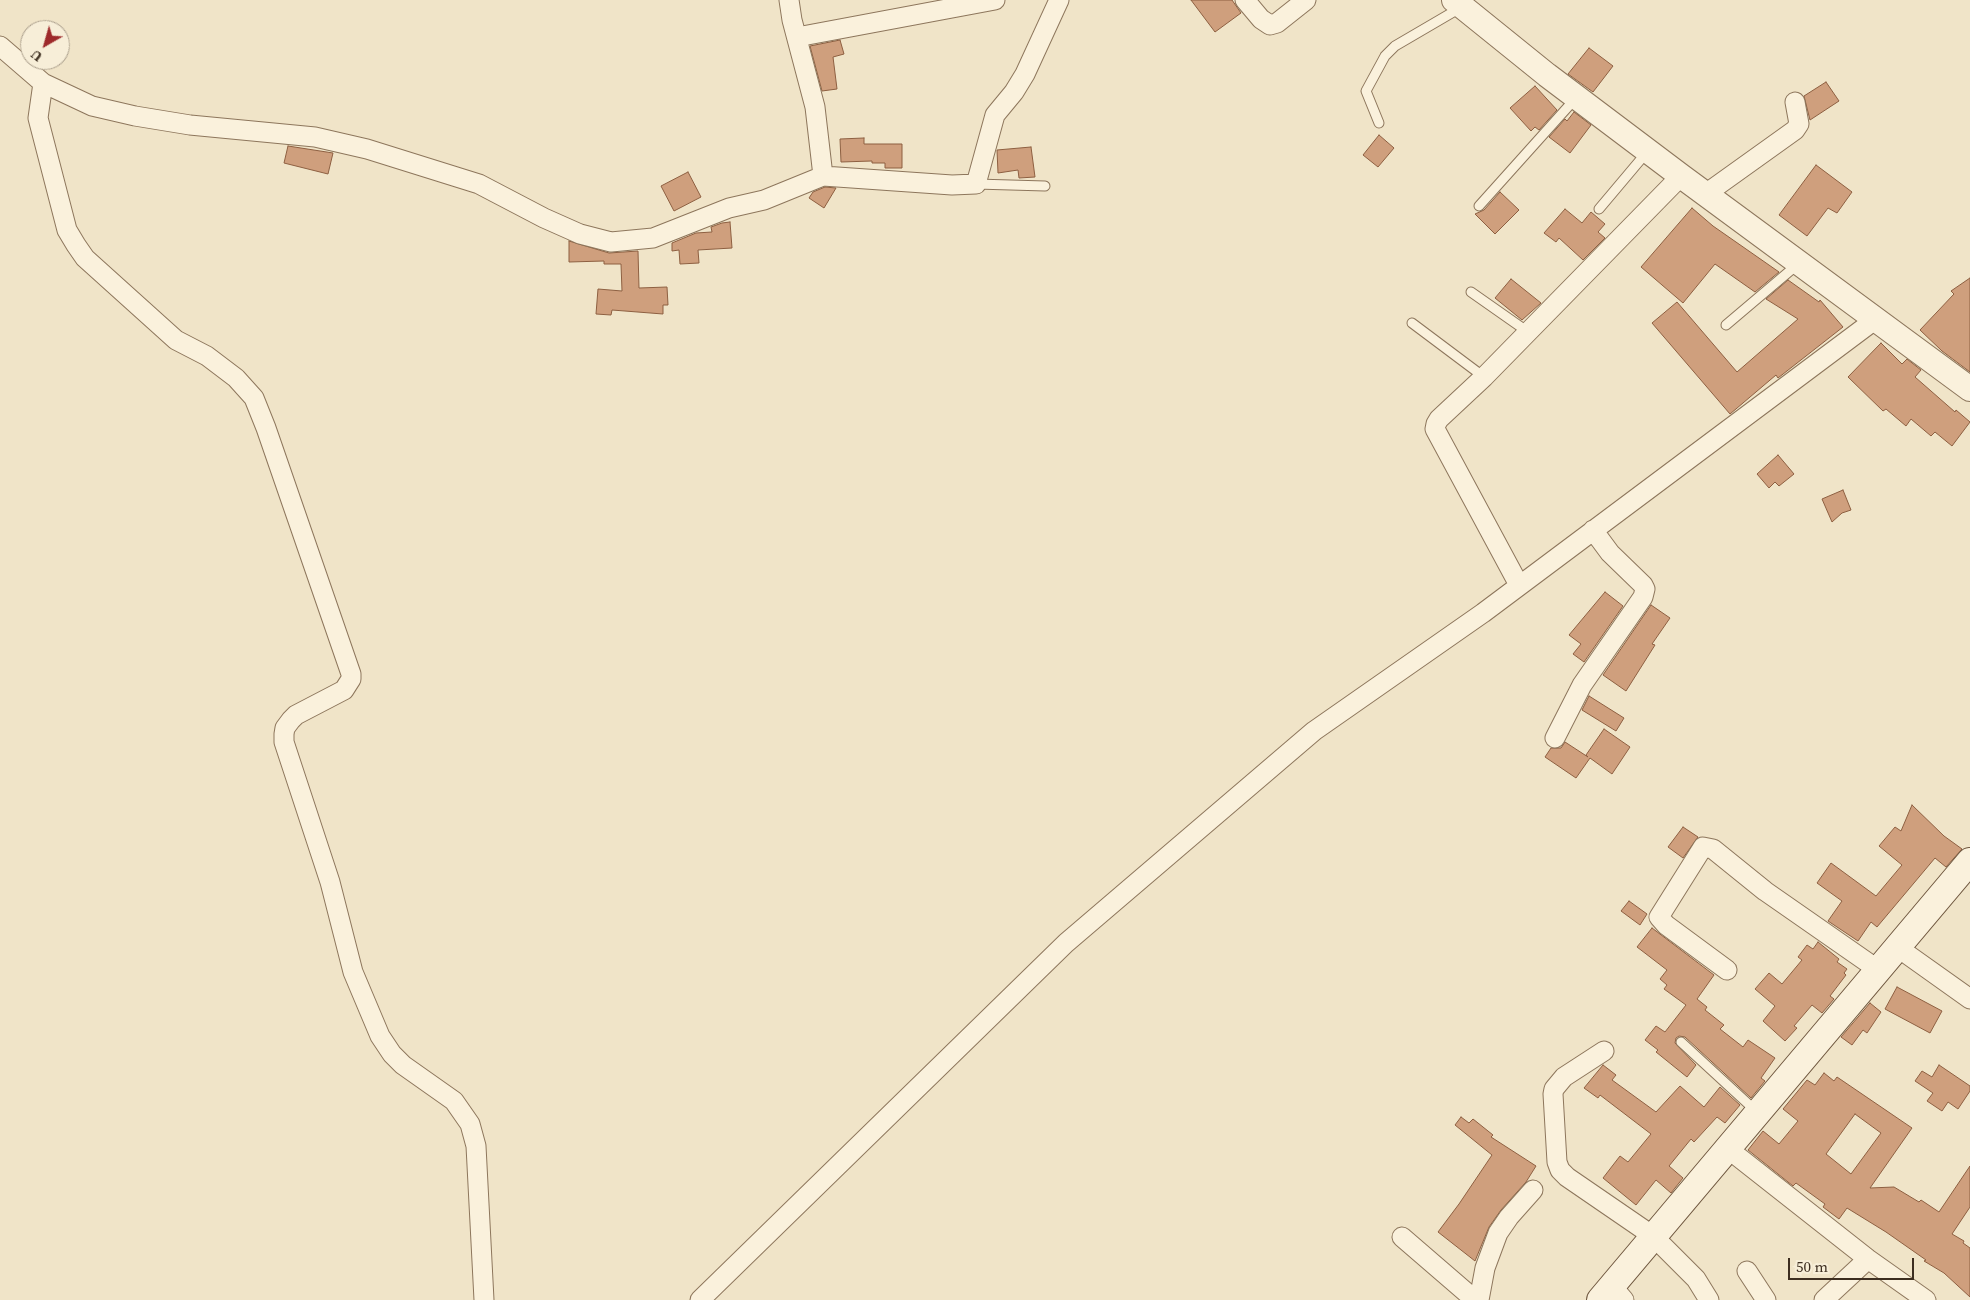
<!DOCTYPE html>
<style>
body{margin:0}
#map{position:relative;width:1970px;height:1300px;overflow:hidden;background:#f0e4c8;font-family:"Source Serif 4",serif}
canvas{display:block}
.north{position:absolute;left:20px;top:20px;width:50px;height:50px;box-sizing:border-box;background:#f7eed8;border:1px solid #ada18e;border-radius:50%;rotate:218deg;font-size:14px;font-weight:700;line-height:20px;text-align:center;color:#3d2e20}
.north::after{content:'';display:block;margin:auto;width:18px;height:22px;background:#9e2a2b;clip-path:polygon(50% 0,100% 100%,50% 72%,0 100%)}
.scale{position:absolute;left:1788px;top:1258px;width:126px;height:22px;box-sizing:border-box;border:2px solid #3d2e20;border-top:0;padding-left:6px;font-size:15px;line-height:18px;white-space:nowrap;color:#3d2e20;-webkit-text-stroke:4px #f7eed8;paint-order:stroke}
</style>
<div id="map">
<canvas width="1970" height="1300"></canvas>
<div class="north">U</div>
<div class="scale">50 m</div>
</div>
<script>
const c = document.querySelector('canvas').getContext('2d');
c.lineJoin = 'round';
function fill(path, color) { c.fillStyle = color; c.fill(path, 'evenodd'); }
const toPath = rows => new Path2D(rows.map(r => 'M' + r).join(''));
function trace(path, color, width, dash) { c.strokeStyle = color; c.lineWidth = width; c.lineCap = dash ? 'butt' : 'round'; c.setLineDash(dash || []); c.stroke(path); }
const building = toPath([
 [1191,0,1232,0,1241,13,1215,32,1191,0],
 [840,40,844,54,833,57,837,89,822,91,810,46,840,40],
 [1589,48,1613,66,1593,92,1568,74,1589,48],
 [1826,82,1839,101,1810,120,1804,96,1826,82],
 [1535,86,1557,110,1539,130,1535,127,1531,131,1510,108,1535,86],
 [1574,112,1591,125,1570,153,1549,137,1565,119,1567,121,1574,112],
 [1379,135,1394,148,1378,167,1363,155,1379,135],
 [864,138,864,144,902,144,902,168,885,168,885,163,872,163,872,161,841,162,840,139,864,138],
 [288,146,333,153,328,174,284,163,288,146],
 [1031,147,1035,177,1019,178,1018,170,998,173,997,150,1031,147],
 [1816,165,1852,192,1837,213,1828,208,1807,236,1779,215,1816,165],
 [688,172,701,197,674,211,661,186,688,172],
 [825,187,836,188,824,208,809,198,813,192,825,187],
 [1500,192,1519,210,1495,234,1475,214,1484,210,1500,192],
 [1692,208,1713,226,1779,272,1755,292,1715,264,1683,303,1641,267,1692,208],
 [1565,209,1582,223,1591,212,1605,224,1598,232,1605,238,1583,260,1559,238,1556,242,1544,233,1565,209],
 [730,222,732,248,698,250,699,263,680,264,679,250,672,251,672,243,696,233,712,232,711,227,722,223,730,222],
 [569,241,609,253,638,251,639,288,667,287,668,305,663,305,663,314,612,310,611,315,596,314,598,289,622,291,621,264,604,264,604,261,569,262,569,241],
 [1970,278,1970,372,1942,351,1920,330,1954,294,1951,291,1970,278],
 [1511,279,1541,303,1522,320,1495,298,1511,279],
 [1788,280,1819,302,1820,300,1843,327,1778,378,1776,375,1730,414,1652,323,1677,302,1737,372,1798,319,1766,299,1788,280],
 [1881,343,1902,364,1907,359,1921,370,1915,377,1955,412,1956,410,1970,422,1952,446,1935,432,1931,436,1911,419,1906,426,1886,409,1883,411,1848,377,1881,343],
 [1778,455,1794,474,1779,486,1775,482,1769,488,1757,474,1778,455],
 [1843,490,1851,510,1842,513,1832,522,1822,499,1843,490],
 [1605,592,1623,606,1584,662,1573,654,1581,644,1569,635,1605,592],
 [1651,605,1670,618,1652,644,1655,645,1626,691,1603,675,1651,605],
 [1589,696,1624,718,1616,731,1582,710,1589,696],
 [1604,729,1630,747,1612,774,1590,758,1576,778,1545,757,1551,748,1561,748,1565,742,1588,757,1586,755,1604,729],
 [1912,805,1944,836,1962,849,1946,867,1935,858,1877,927,1871,922,1858,941,1828,921,1842,901,1817,883,1831,863,1876,896,1902,865,1879,846,1895,827,1901,831,1912,805],
 [1683,827,1698,837,1683,858,1668,847,1683,827],
 [1629,901,1647,914,1640,925,1621,911,1629,901],
 [1652,928,1714,975,1697,999,1707,1007,1705,1010,1724,1025,1720,1029,1743,1047,1748,1040,1775,1058,1761,1078,1765,1081,1751,1098,1685,1037,1679,1036,1676,1038,1675,1043,1696,1065,1687,1077,1656,1052,1658,1050,1645,1040,1656,1026,1665,1032,1686,1005,1664,989,1667,985,1660,979,1667,970,1637,947,1652,928],
 [1818,942,1839,959,1837,962,1847,969,1844,973,1846,975,1830,996,1834,999,1822,1013,1812,1005,1794,1026,1797,1028,1785,1041,1763,1021,1775,1006,1755,989,1769,973,1782,984,1802,960,1798,957,1807,945,1813,949,1818,942],
 [1897,987,1942,1011,1930,1033,1885,1009,1897,987],
 [1870,1003,1881,1012,1867,1033,1863,1030,1852,1045,1841,1037,1870,1003],
 [1603,1065,1616,1075,1612,1080,1656,1112,1680,1086,1704,1107,1720,1087,1740,1105,1725,1123,1717,1117,1694,1142,1691,1139,1669,1166,1683,1178,1671,1193,1656,1180,1636,1205,1603,1178,1620,1156,1628,1162,1651,1134,1600,1095,1598,1098,1584,1088,1603,1065],
 [1939,1065,1970,1086,1970,1091,1958,1109,1948,1102,1942,1111,1927,1101,1933,1093,1915,1081,1922,1071,1932,1077,1939,1065],
 [1824,1073,1834,1081,1837,1077,1912,1128,1870,1188,1894,1187,1919,1202,1921,1200,1939,1212,1970,1166,1970,1207,1952,1234,1964,1241,1963,1243,1970,1248,1970,1297,1944,1273,1924,1261,1926,1260,1886,1232,1847,1208,1839,1219,1823,1207,1825,1204,1796,1183,1793,1186,1748,1150,1763,1131,1779,1144,1798,1121,1783,1109,1807,1080,1815,1085,1824,1073],
 [1855,1114,1881,1133,1851,1174,1826,1154,1855,1114],
 [1461,1117,1469,1123,1473,1119,1493,1135,1491,1137,1536,1166,1526,1182,1501,1210,1489,1227,1475,1261,1438,1232,1459,1204,1492,1155,1455,1125,1461,1117]
]);
fill(building, '#cf9f7d');
trace(building, '#8d5f41', 1);
const service = toPath([
 [1379,123,1366,91,1385,56,1395,46,1460,8],
 [976,184,1045,186],
 [1479,206,1575,99],
 [1599,209,1647,152],
 [1471,292,1528,332],
 [1412,323,1484,377],
 [1726,325,1798,264],
 [1681,1042,1757,1112]
]);
const minor = toPath([
 [1245,0,1261,19,1270,25,1277,23,1306,0],
 [797,37,995,0],
 [0,46,43,83,92,106,135,116,190,125,315,137,367,149,479,184,544,218,580,234,611,242,653,238,729,208,764,200,823,176,815,107,792,20,789,0],
 [43,83,38,118,67,230,76,245,85,258,176,340,207,356,236,378,254,398,266,428,351,674,351,679,344,690,296,715,291,720,285,728,284,734,284,742,330,882,353,972,380,1036,392,1054,403,1065,454,1101,470,1124,476,1146,484,1300],
 [823,176,952,185,976,184,995,115,1014,92,1025,74,1059,0],
 [1707,193,1795,130,1799,124,1795,102],
 [1519,585,1435,429,1436,424,1439,419,1484,377,1681,176],
 [1555,738,1582,685,1643,597,1645,589,1643,585,1610,553,1593,530],
 [1897,947,1970,999],
 [1727,970,1666,925,1659,917,1703,847,1713,849,1765,891,1877,969],
 [1604,1051,1564,1077,1554,1089,1553,1094,1557,1162,1560,1170,1567,1177,1653,1236,1696,1279,1709,1300],
 [1727,1148,1868,1259,1926,1300],
 [1402,1237,1475,1300],
 [1747,1271,1766,1300],
 [1612,1286,1624,1300],
 [700,1300,1066,943,1314,731,1483,613,1876,319],
 [1479,1300,1485,1268,1498,1233,1509,1217,1533,1190],
 [1824,1300,1868,1259]
]);
const tertiary = toPath([
 [1454,0,1547,75,1681,176,1970,389]
]);
const secondary = toPath([
 [1600,1300,1970,861]
]);
trace(service, '#8d765c', 11);
trace(minor, '#8d765c', 21);
trace(tertiary, '#8d765c', 26);
trace(secondary, '#6f573f', 28);
trace(service, '#faf1dc', 9);
trace(minor, '#faf1dc', 19);
trace(tertiary, '#faf1dc', 24);
trace(secondary, '#faf1dc', 26);
</script>
